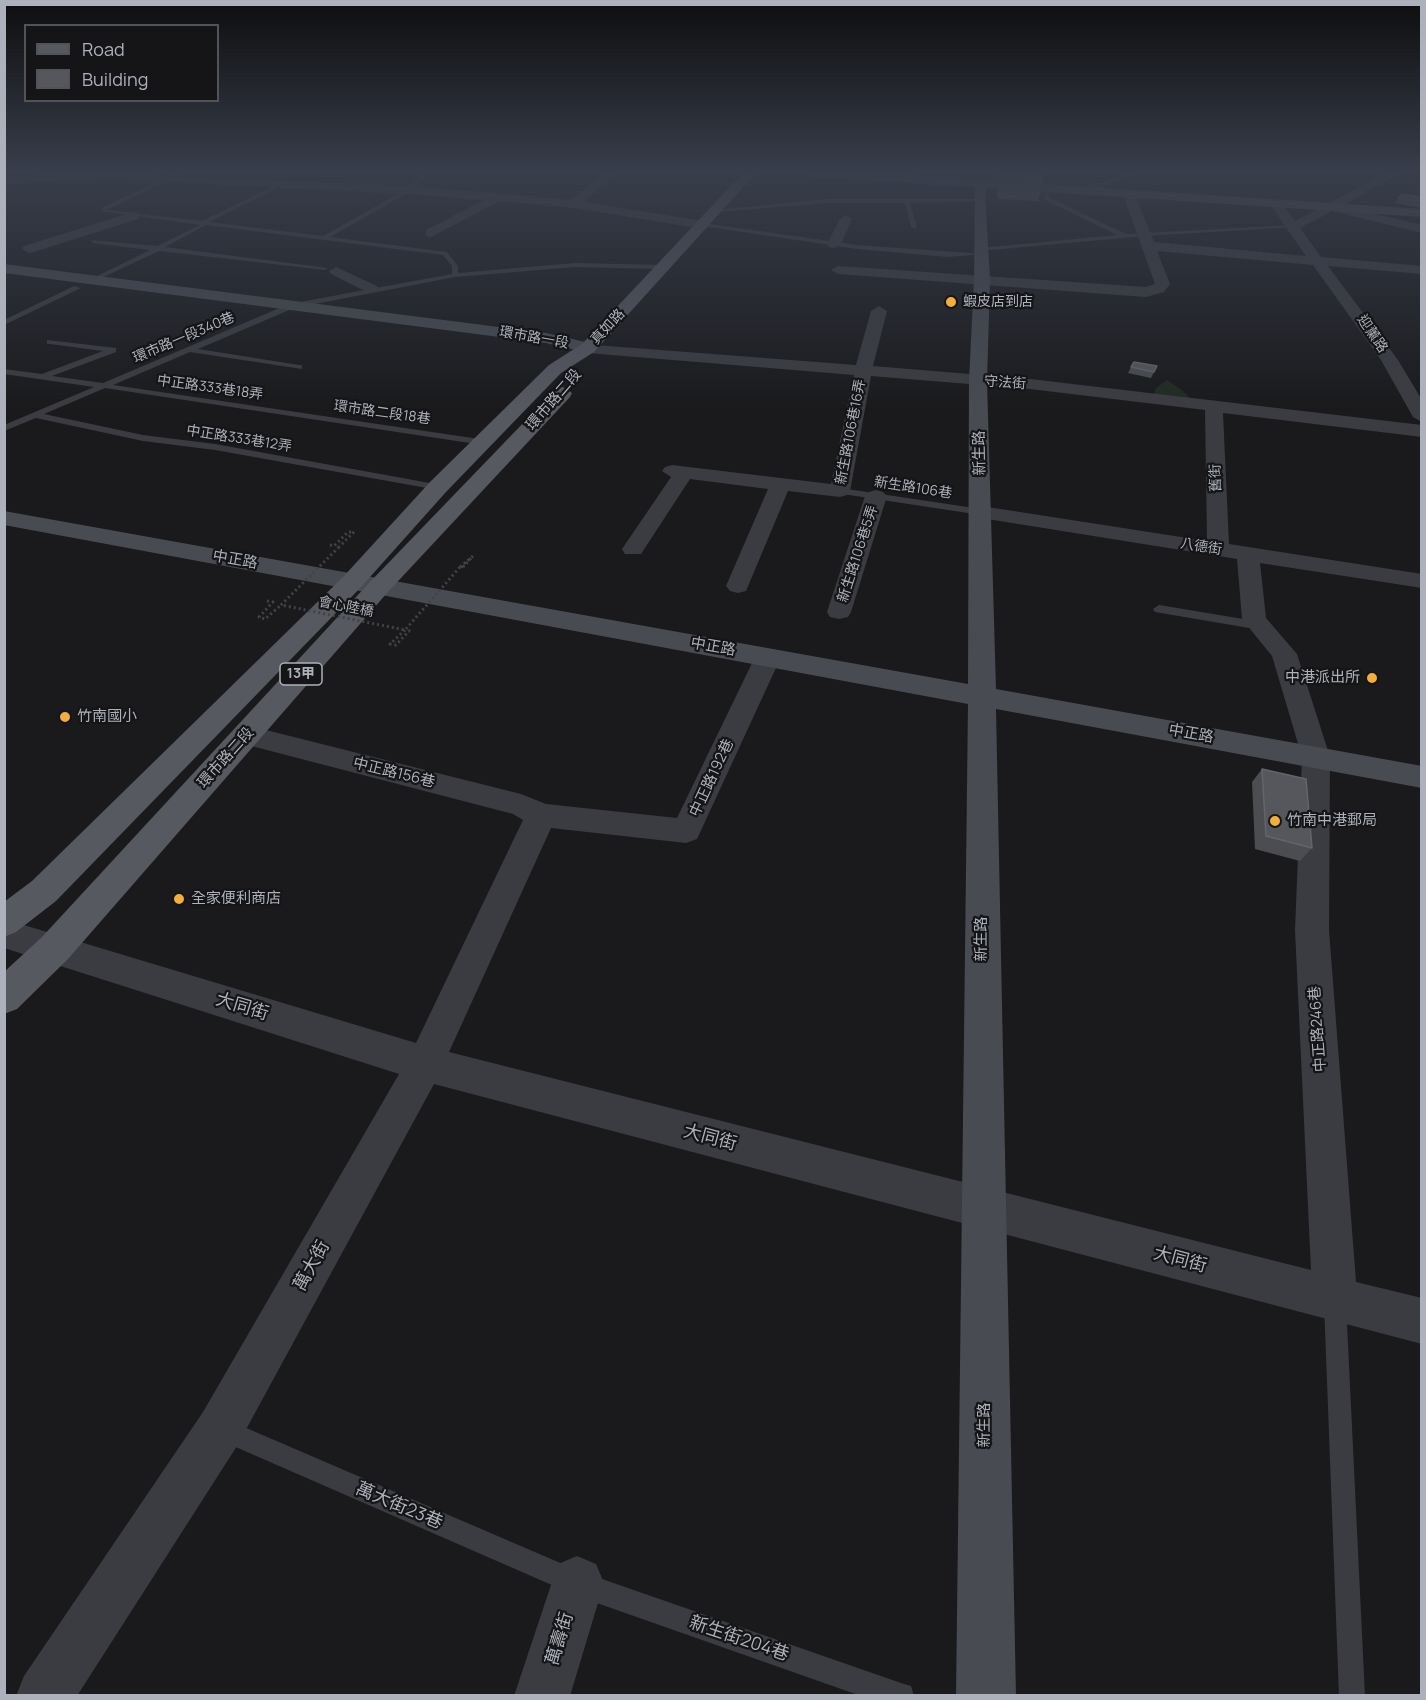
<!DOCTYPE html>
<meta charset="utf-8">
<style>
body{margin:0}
#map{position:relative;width:1426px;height:1700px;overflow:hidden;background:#1a1a1c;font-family:Manrope,sans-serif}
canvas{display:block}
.frame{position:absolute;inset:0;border:6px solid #acb1bb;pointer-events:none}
.legend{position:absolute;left:24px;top:24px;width:195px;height:78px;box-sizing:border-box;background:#151517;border:2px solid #515359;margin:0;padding:8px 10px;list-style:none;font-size:18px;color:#acb1bb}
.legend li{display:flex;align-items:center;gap:12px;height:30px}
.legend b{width:30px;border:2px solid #515359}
</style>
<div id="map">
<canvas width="1426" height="1700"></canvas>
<div class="frame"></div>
<ul class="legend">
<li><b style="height:8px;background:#575960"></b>Road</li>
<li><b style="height:16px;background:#56575c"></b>Building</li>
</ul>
</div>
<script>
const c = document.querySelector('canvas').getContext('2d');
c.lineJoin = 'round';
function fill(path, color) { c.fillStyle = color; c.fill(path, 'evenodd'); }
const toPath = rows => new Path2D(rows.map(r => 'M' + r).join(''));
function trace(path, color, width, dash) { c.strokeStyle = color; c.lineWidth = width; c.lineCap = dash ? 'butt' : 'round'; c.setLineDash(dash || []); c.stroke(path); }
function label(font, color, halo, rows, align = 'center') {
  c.font = font + ' Manrope,"Noto Sans TC",sans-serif'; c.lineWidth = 4.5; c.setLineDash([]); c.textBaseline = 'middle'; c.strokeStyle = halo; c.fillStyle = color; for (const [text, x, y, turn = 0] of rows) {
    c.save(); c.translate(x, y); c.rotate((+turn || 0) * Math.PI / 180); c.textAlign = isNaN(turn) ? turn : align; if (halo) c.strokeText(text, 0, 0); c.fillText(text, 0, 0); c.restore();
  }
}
fill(toPath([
 [1167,380,1182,390,1193,401,1153,396,1156,388]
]), '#212a22');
trace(toPath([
 [330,545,334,546,348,532,354,532,339,547],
 [460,567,473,556,463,567,466,568],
 [267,601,273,602,259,617,265,619,281,605],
 [405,630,390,644,396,645,409,631,413,632]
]), '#414348', 3, [2, 3]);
fill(toPath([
 [176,173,183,173,107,210,202,221,282,182,284,185,209,222,323,236,407,189,422,173,427,173,411,191,330,237,447,252,458,266,458,273,575,263,664,265,667,267,664,269,575,267,455,277,294,308,198,349,299,365,302,365,302,369,190,352,113,385,486,440,486,444,483,445,105,388,44,414,143,435,215,444,441,485,441,489,438,490,215,450,143,441,36,418,4,431,4,425,94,387,4,374,4,369,42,374,103,351,50,344,47,344,47,340,116,348,116,352,52,376,103,383,289,304,452,274,452,266,443,255,206,225,165,247,328,268,325,270,159,251,95,281,91,281,91,279,150,250,93,243,91,240,157,246,200,225,101,211,103,207,176,173],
 [1130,173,1139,173,1086,192,1081,191,1089,186,1130,173],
 [1050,187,1053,189,1048,197,1126,234,1293,225,1296,227,1145,236,979,251,981,248,1117,235,1043,199,1050,187],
 [826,199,979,199,982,201,910,203,917,227,914,229,911,227,905,203,826,203,718,212,715,210,826,199],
 [704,223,857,245,984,254,948,257,857,249,702,226,704,223],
 [74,286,81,288,4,325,4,320,74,286],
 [840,488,981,509,986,512,981,515,836,493,835,491,840,488],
 [1159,605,1261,622,1267,626,1261,630,1155,612,1153,609,1159,605],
 [1335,1292,1343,1295,1346,1303,1365,1696,1339,1696,1324,1303,1327,1295,1335,1292],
 [223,1418,579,1571,901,1683,911,1686,914,1696,861,1696,577,1596,215,1438,211,1430,215,1422,223,1418]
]), '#3b3c41');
fill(toPath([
 [95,173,409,186,571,200,603,173,616,173,584,202,704,221,711,225,704,229,574,208,500,201,431,237,426,236,426,230,484,200,409,194,114,179,4,184,4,177,95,173],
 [1002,173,1020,173,982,188,976,184,1002,173],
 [1386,173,1401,173,1342,206,1422,225,1422,233,1332,211,1300,228,1321,257,1422,266,1422,274,1328,266,1398,360,1422,400,1422,422,1413,417,1381,360,1313,265,1157,251,1170,284,1164,292,1146,297,838,274,831,270,838,266,1146,287,1155,284,1123,194,1125,191,1135,194,1154,242,1306,256,1270,204,1272,201,1280,201,1295,221,1386,173],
 [133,212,138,213,138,219,34,252,29,253,22,249,24,246,133,212],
 [846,215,852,219,841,244,834,248,829,247,827,244,840,219,846,215],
 [336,267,377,286,379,289,372,293,367,292,331,274,329,271,336,267],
 [879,306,887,311,873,366,1030,379,1422,425,1422,437,1223,413,1229,544,1422,574,1422,588,1260,563,1266,618,1297,654,1330,757,1329,930,1356,1282,1422,1298,1422,1344,434,1084,237,1446,77,1696,16,1696,24,1676,203,1412,399,1074,4,948,4,919,416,1043,523,820,513,814,236,742,232,735,236,728,246,725,521,794,546,804,677,818,755,657,759,651,768,649,777,651,781,657,697,839,686,843,551,828,449,1052,1311,1270,1295,930,1302,757,1272,656,1242,619,1237,559,981,518,973,517,970,512,973,507,981,506,1207,541,1205,410,1030,389,871,376,850,491,847,495,840,497,788,491,746,591,738,593,730,591,726,586,768,489,690,479,641,554,625,554,622,549,671,477,662,471,665,467,672,465,831,484,854,375,588,353,580,348,582,344,856,365,871,311,879,306],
 [876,490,883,492,887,496,851,612,848,617,839,619,830,617,827,612,865,496,869,492,876,490],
 [577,1556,596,1564,604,1583,570,1696,514,1696,558,1564,577,1556]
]), '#3b3c41');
fill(toPath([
 [806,173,874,173,1422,209,1422,217,987,188,985,193,990,280,987,381,996,689,1422,766,1422,788,996,709,1016,1696,956,1696,968,704,4,525,4,511,968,684,969,381,974,280,975,187,812,177,806,173],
 [4,264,546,333,594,344,597,348,588,353,546,343,4,273,4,264]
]), '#484b51');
fill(toPath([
 [743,173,756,173,594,352,561,373,446,492,362,586,56,901,16,932,4,937,4,902,32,881,344,576,430,482,549,365,582,344,743,173],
 [563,387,572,393,570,397,387,593,68,959,17,1009,4,1014,4,972,42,937,369,583,556,389,563,387]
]), '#575960');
trace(toPath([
 [339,547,281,605,405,630,460,567]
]), '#414348', 3, [2, 3]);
fill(toPath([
 [1001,173,1041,173,1043,182,1038,201,998,199,997,190],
 [1422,197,1422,208,1395,203,1398,198],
 [1157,366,1151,378,1128,373,1131,367],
 [1262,769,1312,848,1300,861,1255,849,1252,782]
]), '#4b4d51');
const building = toPath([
 [1002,173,1041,173,1043,182,1002,179,1002,173],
 [1402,194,1422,197,1422,202,1398,198,1402,194],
 [1134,362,1157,366,1154,372,1131,367,1134,362],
 [1262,769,1306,779,1312,848,1266,836,1262,769]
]);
fill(building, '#56575c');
trace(building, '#63656b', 1.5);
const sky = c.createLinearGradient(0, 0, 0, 411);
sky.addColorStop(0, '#0e0e0f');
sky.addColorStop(0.42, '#383e4b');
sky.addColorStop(1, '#383e4b00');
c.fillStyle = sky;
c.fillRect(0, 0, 1426, 411);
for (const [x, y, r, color] of [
 [951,302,6,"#f3af3a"],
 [1372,678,6,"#f3af3a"],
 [65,717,6,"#f3af3a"],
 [1275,821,6,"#f3af3a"],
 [179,899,6,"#f3af3a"]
]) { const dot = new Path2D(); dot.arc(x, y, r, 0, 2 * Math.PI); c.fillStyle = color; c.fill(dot); trace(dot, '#151517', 2); }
label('14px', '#acb1bb', '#151517', [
 ["蝦皮店到店",963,302]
], 'left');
label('14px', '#acb1bb', '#151517', [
 ["真如路",608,327,-47],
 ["迎薰路",1372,334,56],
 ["環市路一段340巷",184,338,-23],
 ["環市路一段",534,338,10],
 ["守法街",1005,383,4],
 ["中正路333巷18弄",210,388,8],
 ["環市路二段18巷",382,413,8],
 ["新生路106巷16弄",851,432,-79],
 ["中正路333巷12弄",239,439,9],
 ["舊街",1216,478,-92],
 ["新生路106巷",913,488,9],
 ["八德街",1201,547,9],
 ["新生路106巷5弄",858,554,-72],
 ["會心陸橋",346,607,11]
]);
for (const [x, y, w] of [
 [301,674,42]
]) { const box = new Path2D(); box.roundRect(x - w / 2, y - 11, w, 22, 4.5); c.fillStyle = '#151517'; c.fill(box); trace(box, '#acb1bb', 1.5); }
label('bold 14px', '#acb1bb', null, [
 ["13甲",301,674]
]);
label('15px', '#acb1bb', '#151517', [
 ["環市路二段",554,400,-49],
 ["新生路",980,453,-91],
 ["中正路",235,560,10],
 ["中正路",713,647,10],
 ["中正路",1191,734,10],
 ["環市路二段",226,758,-48],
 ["中正路156巷",394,773,14],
 ["中正路192巷",712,778,-65],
 ["新生路",982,939,-90],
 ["中正路246巷",1318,1029,-94],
 ["新生路",985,1425,-90]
]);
label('15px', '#acb1bb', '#151517', [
 ["中港派出所",1360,678,"right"],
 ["竹南國小",77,717],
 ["竹南中港郵局",1287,821],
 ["全家便利商店",191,899]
], 'left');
label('18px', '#acb1bb', '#151517', [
 ["大同街",242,1007,17],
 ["大同街",710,1138,15],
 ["大同街",1180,1260,15],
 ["萬大街",312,1266,-61],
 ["萬大街23巷",399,1506,23],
 ["萬壽街",560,1639,-73],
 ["新生街204巷",739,1639,19]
]);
</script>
